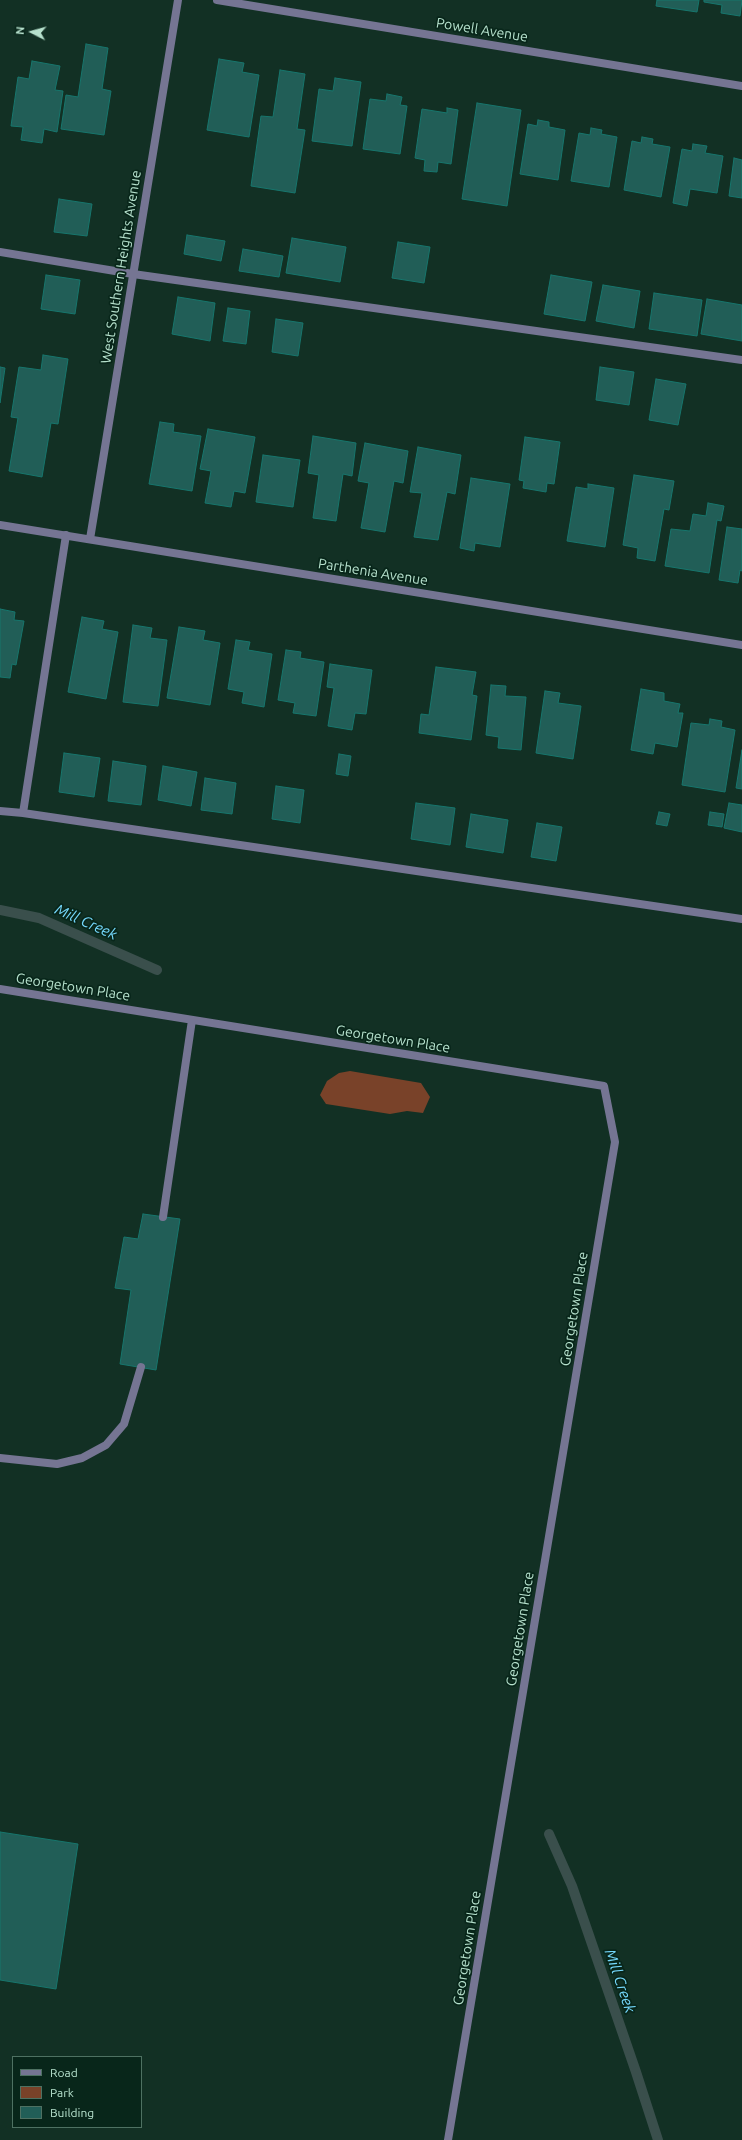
<!DOCTYPE html>
<style>
body{margin:0}
#map{position:relative;width:742px;height:2140px;overflow:hidden;background:#123024;font-family:Ubuntu,sans-serif}
canvas{display:block}
.legend{position:absolute;left:12px;top:2056px;width:130px;height:72px;box-sizing:border-box;background:#08261a;border:1px solid #4e7162;margin:0;padding:5px 7px;list-style:none;font-size:12px;color:#b6e1cd}
.legend li{display:flex;align-items:center;gap:8px;height:20px}
.legend b{width:20px;border:1px solid #4e7162}
.north{position:absolute;left:12px;top:12px;width:40px;height:40px;-webkit-text-stroke:3px #08261a;paint-order:stroke;rotate:276deg;font-size:11px;font-weight:700;line-height:16px;text-align:center;color:#b6e1cd}
.north::after{content:'';display:block;margin:auto;width:14px;height:18px;background:#b6e1cd;clip-path:polygon(50% 0,100% 100%,50% 72%,0 100%)}
</style>
<div id="map">
<canvas width="742" height="2140"></canvas>
<ul class="legend">
<li><b style="height:5px;background:#757593"></b>Road</li>
<li><b style="height:11px;background:#794229"></b>Park</li>
<li><b style="height:11px;background:#215e57"></b>Building</li>
</ul>
<div class="north">N</div>
</div>
<script>
const c = document.querySelector('canvas').getContext('2d');
c.lineJoin = 'round';
function fill(path, color) { c.fillStyle = color; c.fill(path, 'evenodd'); }
const toPath = rows => new Path2D(rows.map(r => 'M' + r).join(''));
function trace(path, color, width, dash) { c.strokeStyle = color; c.lineWidth = width; c.lineCap = dash ? 'butt' : 'round'; c.setLineDash(dash || []); c.stroke(path); }
function label(font, color, halo, rows, align = 'center') {
  c.font = font + ' Ubuntu,sans-serif'; c.lineWidth = 3.5; c.setLineDash([]); c.textBaseline = 'middle'; c.strokeStyle = halo; c.fillStyle = color; for (const [text, x, y, turn = 0] of rows) {
    c.save(); c.translate(x, y); c.rotate((+turn || 0) * Math.PI / 180); c.textAlign = isNaN(turn) ? turn : align; if (halo) c.strokeText(text, 0, 0); c.fillText(text, 0, 0); c.restore();
  }
}
fill(toPath([
 [350,1071,421,1083,430,1097,423,1113,407,1111,390,1114,326,1104,320,1095,327,1081,339,1073]
]), '#794229');
trace(toPath([
 [0,910,39,918,157,970],
 [549,1834,572,1886,636,2072,658,2140]
]), '#3a4f4c', 10);
const building = toPath([
 [657,0,699,0,697,12,656,6,657,0],
 [704,0,742,0,740,16,721,13,722,5,704,2,704,0],
 [86,44,108,48,102,89,111,91,104,135,61,129,66,95,78,97,86,44],
 [219,59,244,63,242,72,259,75,249,137,207,130,219,59],
 [32,61,60,66,55,90,63,91,57,132,44,129,42,143,21,140,23,127,11,126,18,77,29,79,32,61],
 [280,70,305,74,297,129,305,130,295,193,251,186,261,116,273,117,280,70],
 [335,78,361,82,352,146,312,141,319,89,333,91,335,78],
 [387,94,402,97,400,105,407,106,400,154,363,149,370,99,386,101,387,94],
 [477,103,521,110,507,206,462,199,477,103],
 [447,108,458,110,451,164,438,162,437,172,424,171,425,160,415,158,422,109,447,113,447,108],
 [538,120,549,122,549,127,565,130,558,180,520,174,528,124,537,126,538,120],
 [591,128,602,130,601,134,617,137,609,187,571,181,579,133,590,135,591,128],
 [642,137,653,139,652,144,670,147,661,197,624,190,632,141,641,143,642,137],
 [693,144,707,146,705,153,723,156,717,193,690,189,687,206,673,203,682,149,692,151,693,144],
 [734,158,742,160,742,198,729,196,734,158],
 [59,199,92,204,87,236,54,232,59,199],
 [187,235,225,241,221,261,184,254,187,235],
 [292,238,346,247,340,282,286,273,292,238],
 [398,242,430,247,424,283,392,278,398,242],
 [243,249,283,256,279,277,239,271,243,249],
 [46,275,80,280,75,314,41,309,46,275],
 [551,275,592,282,585,321,544,314,551,275],
 [603,285,640,291,634,328,596,321,603,285],
 [654,293,702,300,697,336,649,329,654,293],
 [178,297,215,303,210,341,172,334,178,297],
 [707,299,742,305,742,341,701,334,707,299],
 [228,308,250,311,246,344,223,341,228,308],
 [276,319,303,323,298,356,272,352,276,319],
 [43,355,68,359,58,424,51,423,42,477,9,471,18,418,11,417,19,367,41,370,43,355],
 [0,367,5,368,0,403,0,367],
 [600,367,634,372,629,405,596,400,600,367],
 [656,379,686,384,678,425,649,420,656,379],
 [160,422,174,424,173,432,201,436,192,491,149,484,160,422],
 [208,429,255,437,245,493,234,491,231,507,205,503,211,471,200,469,208,429],
 [313,436,356,443,352,476,343,474,336,521,313,518,319,475,308,473,313,436],
 [525,437,560,442,554,484,547,483,546,492,523,488,524,481,519,480,525,437],
 [365,443,408,451,403,483,394,481,385,532,361,528,369,483,358,481,365,443],
 [418,447,461,455,455,494,447,492,438,540,414,537,422,493,410,492,418,447],
 [263,455,300,460,293,507,256,502,263,455],
 [634,475,674,481,669,510,664,509,655,561,637,558,638,548,623,545,634,475],
 [471,478,510,484,500,547,475,543,474,551,460,548,471,478],
 [588,484,614,488,605,547,567,541,576,487,588,489,588,484],
 [708,503,724,506,721,521,717,520,709,573,665,566,671,529,690,531,693,514,706,516,708,503],
 [727,527,742,529,742,571,740,570,738,583,719,580,727,527],
 [0,609,15,612,14,620,24,621,16,665,12,664,10,678,0,677,0,609],
 [82,617,104,621,102,629,118,632,106,699,68,692,82,617],
 [133,625,152,628,150,638,167,640,158,706,123,702,133,625],
 [179,627,205,631,203,640,220,643,210,705,167,698,179,627],
 [236,640,250,642,248,650,272,654,264,707,242,703,244,692,228,689,236,640],
 [286,650,301,652,300,658,324,662,316,716,293,713,295,703,278,700,286,650],
 [330,664,372,670,366,714,355,713,352,730,328,726,334,688,327,687,330,664],
 [436,667,476,672,472,695,477,696,471,740,419,733,421,714,429,715,436,667],
 [491,685,506,686,505,696,526,697,521,750,498,748,499,737,486,735,491,685],
 [641,689,664,693,664,701,680,704,678,713,683,713,677,747,655,743,653,754,631,750,641,689],
 [545,691,560,693,558,703,581,706,573,759,536,753,545,691],
 [710,719,722,721,721,727,735,730,725,792,682,785,691,723,709,725,710,719],
 [742,750,742,789,736,788,742,750],
 [64,753,100,758,94,797,59,792,64,753],
 [339,754,351,756,348,776,336,774,339,754],
 [113,761,146,766,141,805,108,801,113,761],
 [163,766,197,772,191,806,158,800,163,766],
 [205,778,236,783,232,814,201,810,205,778],
 [276,786,304,790,300,823,272,819,276,786],
 [416,803,455,808,450,845,411,839,416,803],
 [729,803,742,805,742,832,724,828,729,803],
 [659,812,670,814,667,826,656,824,659,812],
 [710,812,724,814,722,827,708,825,710,812],
 [471,814,508,820,503,853,466,847,471,814],
 [537,823,562,827,556,861,531,857,537,823],
 [143,1214,180,1219,156,1370,120,1364,131,1290,115,1288,124,1237,138,1239,143,1214],
 [0,1832,78,1844,56,1989,0,1980,0,1832]
]);
fill(building, '#215e57');
trace(building, '#17766d', 1);
trace(toPath([
 [0,252,133,274,742,360],
 [0,811,23,813,66,535],
 [23,813,742,919],
 [0,989,604,1086,615,1142,448,2140],
 [163,1217,192,1020],
 [0,1458,57,1464,82,1458,106,1445,124,1424,141,1367]
]), '#757593', 8);
trace(toPath([
 [217,0,742,86],
 [0,525,742,645],
 [90,539,178,0]
]), '#757593', 8);
label('14px', '#b6e1cd', '#08261a', [
 ["Powell Avenue",482,30,9],
 ["West Southern Heights Avenue",121,267,-81],
 ["Parthenia Avenue",373,572,9],
 ["Georgetown Place",73,987,9],
 ["Georgetown Place",393,1039,9],
 ["Georgetown Place",574,1309,-81],
 ["Georgetown Place",520,1629,-81],
 ["Georgetown Place",467,1948,-81]
]);
label('italic 15px', '#75d8fc', '#08261a', [
 ["Mill Creek",86,922,24],
 ["Mill Creek",620,1981,71]
]);
</script>
